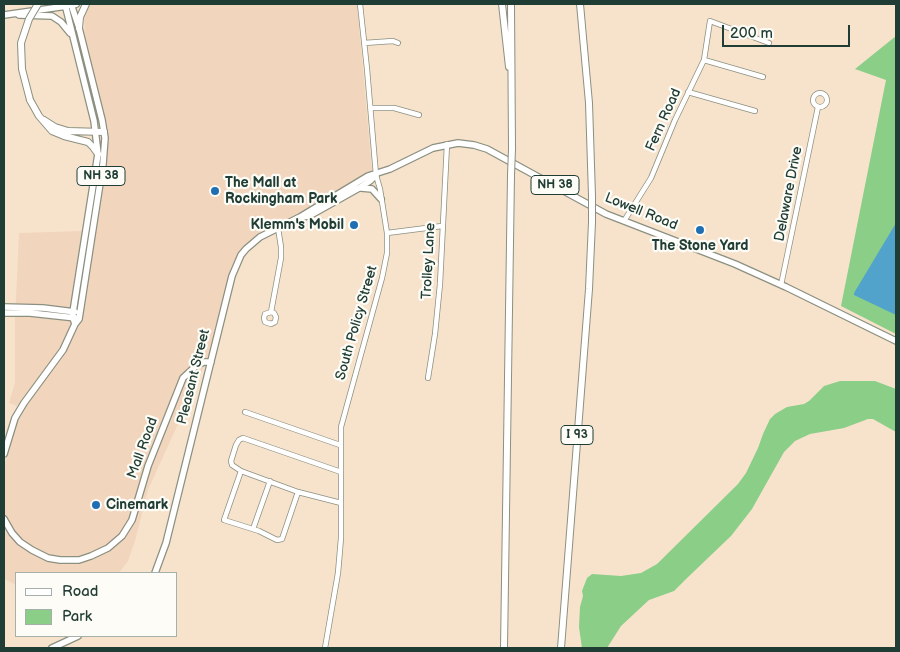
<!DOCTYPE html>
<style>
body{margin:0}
#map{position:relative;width:900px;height:652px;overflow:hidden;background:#f7e3cc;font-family:"Balsamiq Sans",sans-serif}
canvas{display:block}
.frame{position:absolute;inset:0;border:5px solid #1f3d34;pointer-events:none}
.legend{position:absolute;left:15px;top:572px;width:162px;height:65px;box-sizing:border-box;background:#fdfcf7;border:1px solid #a4b0a9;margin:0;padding:6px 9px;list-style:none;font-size:15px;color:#1f3d34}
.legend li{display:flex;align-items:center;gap:10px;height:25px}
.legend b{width:25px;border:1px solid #a4b0a9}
.scale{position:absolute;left:722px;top:25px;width:128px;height:22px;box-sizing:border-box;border:2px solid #1f3d34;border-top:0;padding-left:6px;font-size:15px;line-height:18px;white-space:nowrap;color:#1f3d34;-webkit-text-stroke:4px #fdfcf7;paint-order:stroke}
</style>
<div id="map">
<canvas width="900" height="652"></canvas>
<div class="frame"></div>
<ul class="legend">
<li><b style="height:6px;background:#fff"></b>Road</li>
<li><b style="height:14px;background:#8ace87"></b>Park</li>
</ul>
<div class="scale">200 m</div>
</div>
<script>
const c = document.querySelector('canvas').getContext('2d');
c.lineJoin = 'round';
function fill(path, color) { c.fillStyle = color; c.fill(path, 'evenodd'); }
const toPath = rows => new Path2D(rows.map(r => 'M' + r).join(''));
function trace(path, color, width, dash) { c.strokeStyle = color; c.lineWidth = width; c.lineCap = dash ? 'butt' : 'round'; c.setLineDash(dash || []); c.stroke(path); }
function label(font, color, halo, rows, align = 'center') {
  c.font = font + ' "Balsamiq Sans",sans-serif'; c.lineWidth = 4.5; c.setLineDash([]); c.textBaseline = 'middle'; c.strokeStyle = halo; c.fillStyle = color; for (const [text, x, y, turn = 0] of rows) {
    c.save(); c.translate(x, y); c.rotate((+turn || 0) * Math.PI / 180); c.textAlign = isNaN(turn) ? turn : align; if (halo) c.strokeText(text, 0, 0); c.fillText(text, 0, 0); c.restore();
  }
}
fill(toPath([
 [94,4,357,4,372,171,253,239,240,252,231,267,208,358,148,490,135,541,128,561,119,573,16,573,16,585,4,579,4,469,11,434,28,403,61,360,79,326,109,142,108,129,85,40,84,19,85,11,90,5],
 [84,231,70,329,56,358,30,388,17,406,9,403,15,383,15,318,19,233]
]), '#f1d5bd');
fill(toPath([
 [896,36,896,334,841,306,886,80,855,69],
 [840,381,875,381,896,389,896,432,873,419,868,419,844,428,810,434,795,441,784,452,752,509,731,536,685,580,674,591,649,600,621,626,607,648,582,648,579,627,580,607,583,596,582,591,587,578,592,574,621,576,641,573,657,564,738,484,746,473,758,448,763,434,770,419,775,414,787,407,804,404,809,401,824,386]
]), '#8ace87');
fill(toPath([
 [896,223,896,315,854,295,854,293]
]), '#51a3cc');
const minor = toPath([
 [364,43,393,41,398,43],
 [704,60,763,77],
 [688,92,755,111],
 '813 100a7 7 0 1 1 14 0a7 7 0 1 1-14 0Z',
 [371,108,394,108,419,115],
 [624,221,651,178,675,120,704,60,710,21,769,43],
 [387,233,442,226],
 [781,285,818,107],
 [271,312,274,313,276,317,275,322,271,324,265,322,264,318,265,314,271,312,281,258,281,247,278,228],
 [428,378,435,334,440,284,447,144],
 [245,412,340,445],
 [241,471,232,465,231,461,236,445,239,440,243,438,341,472],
 [298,492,282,539,277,540,259,531,224,520,241,471,298,492,341,503],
 [253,529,270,481],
 [325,648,338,573,341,538,341,427,382,278,387,253,387,233,380,189,376,175,367,69,360,4]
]);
const major = toPath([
 [65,4,94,121,98,154,73,312,73,318,75,324],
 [4,15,67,6],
 [19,15,52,16,61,22,70,33],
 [361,188,372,189,381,199],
 [302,217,309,216,359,188,370,181,376,175],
 [4,307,43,308,75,312],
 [4,313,30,313,76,318],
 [4,454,15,418,24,403,63,350,75,324,79,319,103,164,105,138,102,120,79,28,71,4],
 [4,519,12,533,20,542,32,550,48,558,60,560,79,560,91,556,108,548,122,536,132,520,148,466,183,378,197,365,204,362,211,362],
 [155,573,166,543,232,276,241,255,246,249,260,237,300,217,368,176,390,169,433,148,458,143,474,145,487,149,606,214,735,264,786,287,896,341],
 [52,648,78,636]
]);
const highway = toPath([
 [502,4,509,67],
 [511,4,512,149],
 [580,4,589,103,592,196],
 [72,5,76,4],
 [79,28,80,17,86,4],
 [30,100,39,116,52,131,64,136,88,142,93,147,98,154],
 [44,120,55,127,68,131,104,132],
 [504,648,511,175],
 [561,648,589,289,592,222]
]);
trace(minor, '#8b9080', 6);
trace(major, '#8b9080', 8);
trace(highway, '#8b9080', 8);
trace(minor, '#fff', 4.5);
trace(major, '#fff', 5.5);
trace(highway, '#fff', 6);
const highwayBridge = toPath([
 [30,100,22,69,21,43,29,19,38,4],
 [511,175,512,149],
 [592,196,592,222]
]);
trace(highwayBridge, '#8b9080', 8, []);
trace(highwayBridge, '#fff', 6);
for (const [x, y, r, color] of [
 [215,191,5,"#1f6fb2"],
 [354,225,5,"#1f6fb2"],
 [700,230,5,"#1f6fb2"],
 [96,505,5,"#1f6fb2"]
]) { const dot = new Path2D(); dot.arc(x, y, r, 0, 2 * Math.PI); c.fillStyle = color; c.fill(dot); trace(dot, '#fdfcf7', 2); }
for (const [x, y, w] of [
 [101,176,48],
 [555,185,48],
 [577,435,32]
]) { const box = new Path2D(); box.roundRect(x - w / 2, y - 9.5, w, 19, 4); c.fillStyle = '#fdfcf7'; c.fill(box); trace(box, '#1f3d34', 1); }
label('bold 12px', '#1f3d34', null, [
 ["NH 38",101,176],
 ["NH 38",555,185],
 ["I 93",577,435]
]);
label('14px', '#1f3d34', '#fdfcf7', [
 ["Fern Road",664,120,-66],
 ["Delaware Drive",789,194,-79],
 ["Lowell Road",641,212,22],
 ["Trolley Lane",429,261,-87],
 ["South Policy Street",357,323,-74],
 ["Pleasant Street",194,377,-76],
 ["Mall Road",143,448,-70]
]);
label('bold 14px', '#1f3d34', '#fdfcf7', [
 ["The Mall at",225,183],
 ["Rockingham Park",225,199],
 ["Klemm's Mobil",344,225,"right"],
 ["The Stone Yard",700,246,"center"],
 ["Cinemark",106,505]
], 'left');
</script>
